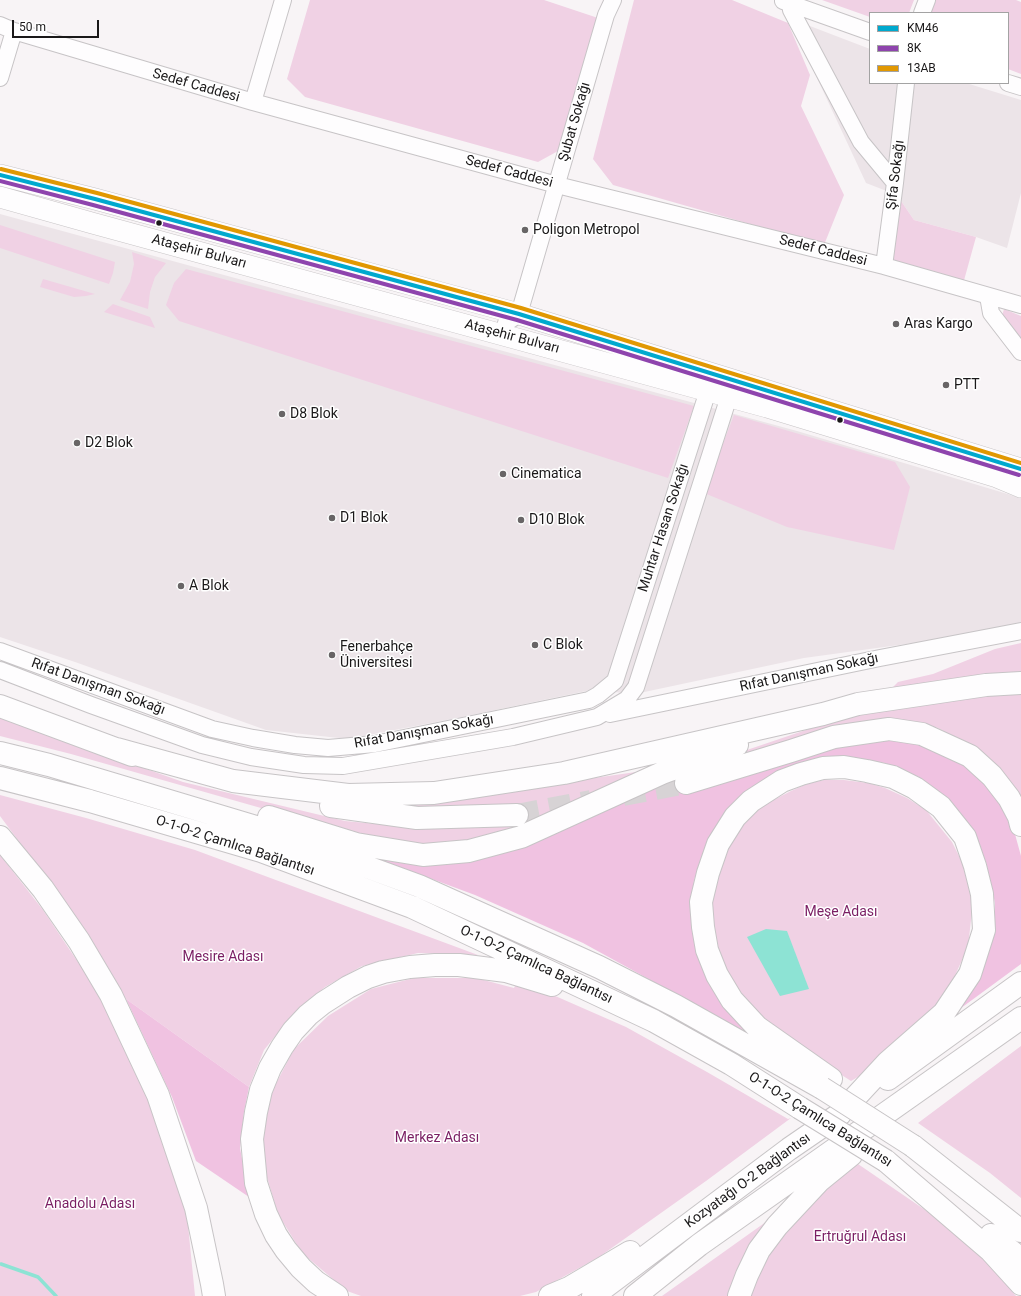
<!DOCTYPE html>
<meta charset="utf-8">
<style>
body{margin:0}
#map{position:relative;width:1021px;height:1296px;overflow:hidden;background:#f8f4f6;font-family:Roboto,sans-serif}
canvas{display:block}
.legend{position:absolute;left:869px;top:12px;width:140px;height:72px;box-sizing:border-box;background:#fff;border:1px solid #a3a3a3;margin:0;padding:5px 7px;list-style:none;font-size:12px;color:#1a1819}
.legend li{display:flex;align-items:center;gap:8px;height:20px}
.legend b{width:20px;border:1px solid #a3a3a3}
.scale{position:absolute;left:12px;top:20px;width:87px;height:18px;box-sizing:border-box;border:2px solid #1a1819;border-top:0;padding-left:5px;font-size:12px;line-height:14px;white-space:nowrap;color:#1a1819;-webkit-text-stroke:3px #fff;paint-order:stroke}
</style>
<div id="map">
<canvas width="1021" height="1296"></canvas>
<ul class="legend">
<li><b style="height:5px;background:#00a9ce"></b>KM46</li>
<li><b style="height:5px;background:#8e44ad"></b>8K</li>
<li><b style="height:5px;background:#e19802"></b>13AB</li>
</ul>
<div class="scale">50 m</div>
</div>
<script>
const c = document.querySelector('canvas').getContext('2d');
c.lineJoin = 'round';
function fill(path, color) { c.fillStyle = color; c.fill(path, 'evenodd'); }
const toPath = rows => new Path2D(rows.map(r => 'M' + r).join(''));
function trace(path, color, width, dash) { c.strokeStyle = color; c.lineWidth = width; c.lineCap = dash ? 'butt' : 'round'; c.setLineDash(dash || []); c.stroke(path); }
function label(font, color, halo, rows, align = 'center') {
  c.font = font + ' Roboto,sans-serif'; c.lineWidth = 3; c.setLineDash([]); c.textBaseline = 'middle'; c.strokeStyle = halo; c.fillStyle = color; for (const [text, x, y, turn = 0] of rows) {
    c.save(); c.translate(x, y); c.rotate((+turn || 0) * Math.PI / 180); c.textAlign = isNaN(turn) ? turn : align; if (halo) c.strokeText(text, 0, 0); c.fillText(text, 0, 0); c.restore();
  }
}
fill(toPath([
 [789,18,870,49,870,83,966,83,1021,100,1021,193,1007,248,976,237,914,220,897,195,866,183],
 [0,214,797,431,1021,498,1021,625,950,638,804,658,635,694,591,690,462,717,348,739,266,730,75,662,0,637]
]), '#ece4e8');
fill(toPath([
 [310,0,544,0,598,18,558,151,538,162,305,97,287,79],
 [634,0,732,0,788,23,810,75,801,106,844,195,824,245,613,185,593,159],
 [822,0,914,0,909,13,870,13,870,17],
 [936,0,1016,0,1021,2,1021,74,1008,69,1008,13,931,13],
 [897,195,914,220,976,237,963,284,910,269,890,259],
 [0,225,115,262,113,273,109,284,0,248],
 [132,252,166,263,155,277,150,292,148,309,120,300,130,282,134,264],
 [186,269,694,406,668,478,179,321,166,305,174,283],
 [43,279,95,294,86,296,74,297,40,287],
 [113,304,150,317,155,328,104,312],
 [1004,309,1021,316,1021,342,1002,316],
 [734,415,895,462,910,487,894,550,787,527,704,493],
 [1021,643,1021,676,887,693,898,682,933,674,995,649],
 [1021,692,1021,798,1005,774,975,748,938,728,898,719,846,725,682,772,856,713,940,700],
 [0,717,183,782,345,821,419,828,459,810,382,806,427,802,650,770,498,838,445,847,366,837,275,812,71,754,0,736],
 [824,780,844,780,868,783,885,788,907,798,926,810,952,842,961,860,969,882,973,902,968,947,952,982,935,1006,880,1064,851,1081,784,1038,739,995,717,956,709,910,716,866,750,812,791,791,807,784],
 [0,795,86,818,195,850,478,955,418,953,362,966,325,987,294,1013,264,1050,249,1087,126,999,49,882,0,816],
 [0,855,43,910,104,1001,147,1093,179,1184,188,1225,195,1296,0,1296],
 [414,978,476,978,514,988,517,982,553,995,626,1027,707,1072,788,1119,791,1118,706,1181,599,1257,536,1292,520,1296,361,1296,347,1291,302,1253,278,1214,265,1171,263,1134,269,1097,294,1049,328,1016,371,989],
 [1021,1046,1021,1198,990,1173,918,1123],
 [858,1164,950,1227,987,1261,1016,1296,748,1296,770,1251,795,1218,825,1189],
 [770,1219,730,1296,662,1296]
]), '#f0d1e4');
fill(toPath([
 [859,739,910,740,963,762,986,783,1004,807,1013,827,1021,856,1021,964,957,1011,992,938,995,921,995,903,986,862,977,840,947,800,919,777,885,763,862,761,804,763,701,859,694,880,692,907,758,1039,583,943,475,895,378,859,429,864,682,772],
 [126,999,249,1087,244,1112,240,1148,249,1197,196,1161,172,1097]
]), '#f0c2e1');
fill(toPath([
 [766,929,787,931,809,989,780,996,747,937]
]), '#8de3d4');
trace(toPath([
 [1,1264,38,1277,56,1296]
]), '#8de3d4', 3.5);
trace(toPath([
 [623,795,686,783],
 [517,815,591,801]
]), '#d7d3d5', 22, [22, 11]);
const minor = toPath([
 [783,1,870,32],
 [790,4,791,10,861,142,895,183],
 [922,13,927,0],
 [0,25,14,31,253,102,557,185,884,266,1021,305],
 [0,78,14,31],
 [1008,83,1021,87],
 [253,102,283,0],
 [884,266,895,183,906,83],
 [988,296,991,313,1021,352],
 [504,334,506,323,519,314,606,15,613,0],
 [0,651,212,729,253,738,295,745,328,748,375,744,589,700,598,695,615,681],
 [0,670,91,705,202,745,251,757,304,765,343,766,513,737,597,717,627,699,636,687,732,387],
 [615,681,705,400,710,379],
 [610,714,880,658,1021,631]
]);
const major = toPath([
 [0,175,95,199,519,314,1021,469],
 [0,197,92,223,767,407,997,477,1021,487]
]);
const highway = toPath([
 [0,706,132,755],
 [117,749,233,781,348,795,434,793,564,773,823,714,858,704,986,685,1021,683],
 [0,753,49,765,266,830,419,886,599,967,676,1006,822,1088],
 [0,778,90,801,261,851,412,907,654,1021,731,1064,800,1108],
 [686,783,791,751,834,737,889,729,922,734,970,756,992,776,1009,798,1019,817,1021,825],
 [331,806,417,818,517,815],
 [269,817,356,844,423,855,469,851,521,837,662,773,737,745],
 [0,837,43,889,79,941,111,995,158,1095,196,1208,212,1284,214,1296],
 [831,1079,757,1027,732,1000,717,975,707,950,703,927,701,902,708,873,718,844,735,817,751,801,782,781,801,774,823,768,844,767,867,771,893,777,915,788,941,807,965,837,975,866,982,894,984,930,970,974,944,1013,888,1062,837,1117],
 [888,1079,1021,983],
 [913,1146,1021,1231],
 [886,1161,991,1251,1021,1284],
 [991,1235,1021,1259],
 [337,1296,316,1282,301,1268,286,1250,276,1235,266,1214,256,1183,252,1139,256,1112,261,1090,270,1068,282,1047,293,1031,308,1015,323,1003,348,987,368,977,383,972,410,967,435,965,459,965,506,971,552,985],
 [550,1296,569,1288,630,1252],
 [593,1296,789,1149,840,1114],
 [635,1296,699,1245,1021,1018],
 [739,1296,747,1275,759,1250,777,1226,819,1181,851,1155]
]);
trace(minor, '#c7c4c6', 18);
trace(major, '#c7c4c6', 22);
trace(highway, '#c7c4c6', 24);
trace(minor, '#fefdfe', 16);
trace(major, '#fefdfe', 21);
trace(highway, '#fefdfe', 22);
const highwayBridge = toPath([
 [822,1088,913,1146],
 [800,1108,886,1161]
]);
trace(highwayBridge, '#c7c4c6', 24, []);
trace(highwayBridge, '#fefdfe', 22);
trace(toPath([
 [0,175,95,199,519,314,1021,469]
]), '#00a9ce', 4);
trace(toPath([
 [0,181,93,205,517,320,1019,475]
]), '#8e44ad', 4);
trace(toPath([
 [1,169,97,193,521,308,1021,463]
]), '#e19802', 4);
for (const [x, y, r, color] of [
 [159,223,3.5,"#1a1819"],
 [525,230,4,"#686566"],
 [896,324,4,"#686566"],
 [946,385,4,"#686566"],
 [282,414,4,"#686566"],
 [840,420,3.5,"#1a1819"],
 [77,443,4,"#686566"],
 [503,474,4,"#686566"],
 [332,518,4,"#686566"],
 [521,520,4,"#686566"],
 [181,586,4,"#686566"],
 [535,645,4,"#686566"],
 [332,655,4,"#686566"]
]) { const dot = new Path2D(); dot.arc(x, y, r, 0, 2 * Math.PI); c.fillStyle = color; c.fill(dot); trace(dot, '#fff', 1.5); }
label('14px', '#1a1819', '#fff', [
 ["Sedef Caddesi",196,86,16],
 ["Şubat Sokağı",575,122,-74],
 ["Sedef Caddesi",509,172,15],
 ["Şifa Sokağı",896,175,-83],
 ["Sedef Caddesi",823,251,14],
 ["Ataşehir Bulvarı",199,252,15],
 ["Ataşehir Bulvarı",512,337,15],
 ["Muhtar Hasan Sokağı",664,528,-72],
 ["Rıfat Danışman Sokağı",809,673,-12],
 ["Rıfat Danışman Sokağı",98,687,20],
 ["Rıfat Danışman Sokağı",424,732,-10],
 ["O-1-O-2 Çamlıca Bağlantısı",235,846,18],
 ["O-1-O-2 Çamlıca Bağlantısı",536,965,25],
 ["O-1-O-2 Çamlıca Bağlantısı",820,1120,32],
 ["Kozyatağı O-2 Bağlantısı",748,1181,-36]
]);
label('14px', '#1a1819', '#fff', [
 ["Poligon Metropol",533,230],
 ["Aras Kargo",904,324],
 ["PTT",954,385],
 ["D8 Blok",290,414],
 ["D2 Blok",85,443],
 ["Cinematica",511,474],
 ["D1 Blok",340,518],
 ["D10 Blok",529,520],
 ["A Blok",189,586],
 ["C Blok",543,645],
 ["Fenerbahçe",340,647],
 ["Üniversitesi",340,663]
], 'left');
label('14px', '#7a1e63', '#fff', [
 ["Meşe Adası",841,912],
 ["Mesire Adası",223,957],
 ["Merkez Adası",437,1138],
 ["Anadolu Adası",90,1204],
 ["Ertruğrul Adası",860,1237]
]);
</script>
